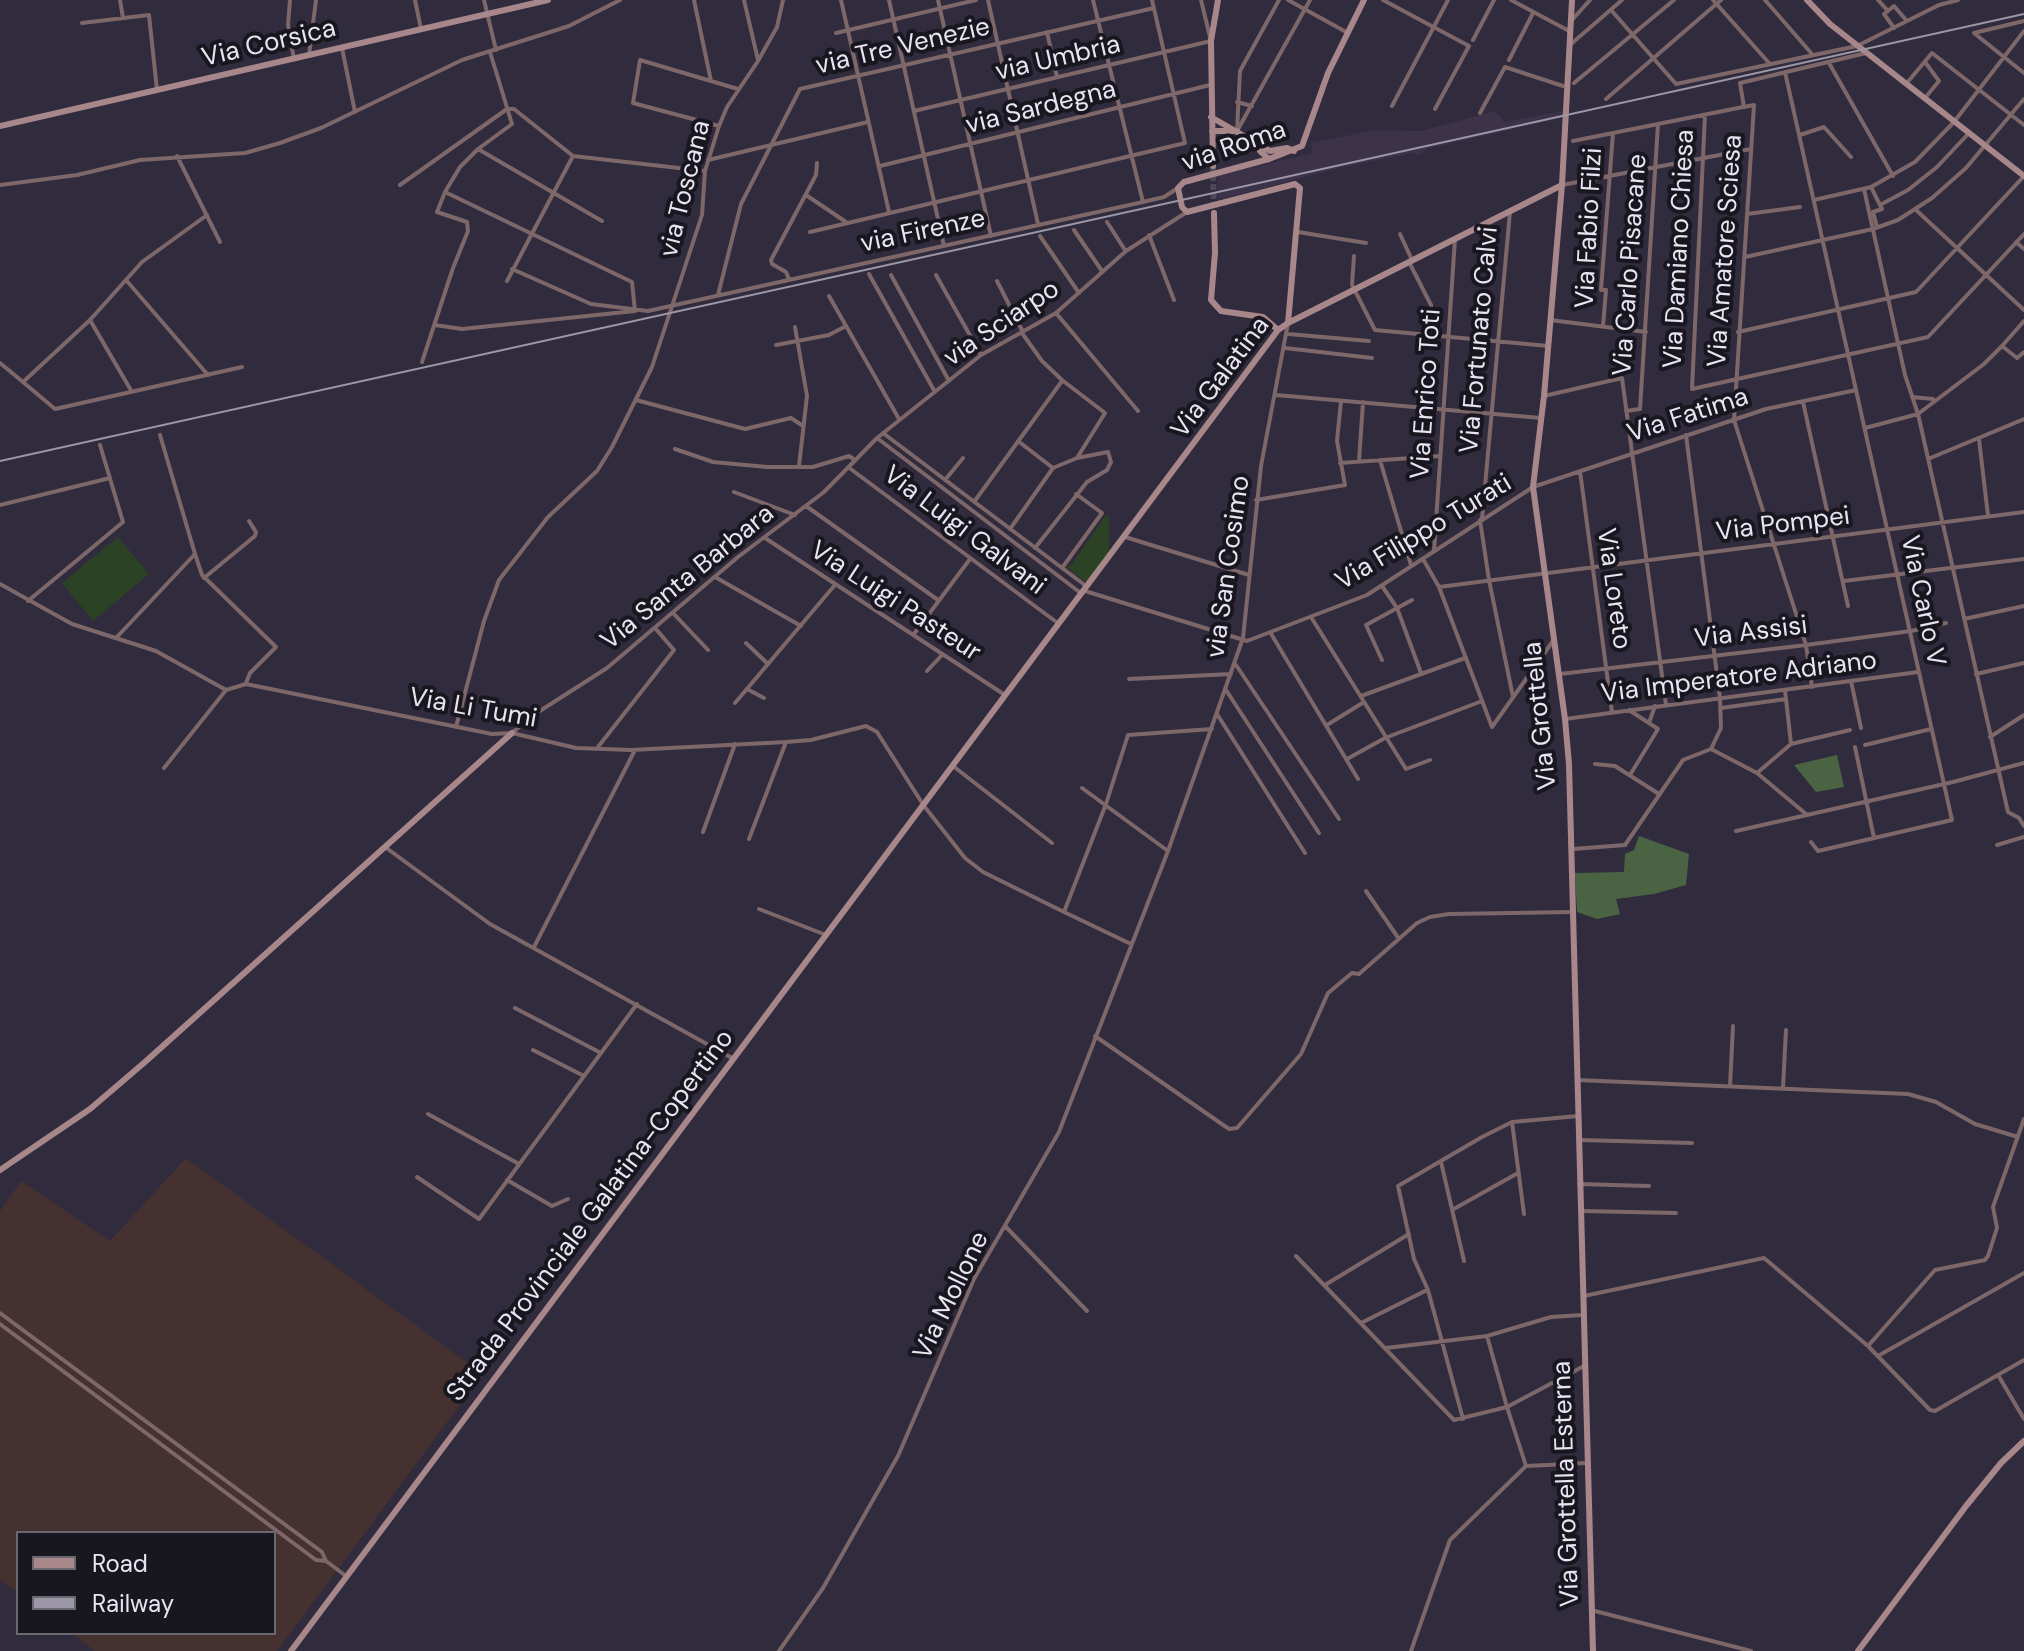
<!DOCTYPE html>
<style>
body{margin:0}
#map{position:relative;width:2024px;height:1651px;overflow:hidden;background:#312b3e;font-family:"DM Sans",sans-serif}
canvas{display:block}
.legend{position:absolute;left:16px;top:1531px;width:260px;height:104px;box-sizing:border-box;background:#18161e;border:2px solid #6b6872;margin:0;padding:10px 14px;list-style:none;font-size:24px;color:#e8e4f1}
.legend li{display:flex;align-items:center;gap:16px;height:40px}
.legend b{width:40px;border:2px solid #6b6872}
</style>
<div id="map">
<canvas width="2024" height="1651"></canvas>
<ul class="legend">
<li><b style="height:10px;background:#a8878a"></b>Road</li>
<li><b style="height:10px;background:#9c97a6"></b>Railway</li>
</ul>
</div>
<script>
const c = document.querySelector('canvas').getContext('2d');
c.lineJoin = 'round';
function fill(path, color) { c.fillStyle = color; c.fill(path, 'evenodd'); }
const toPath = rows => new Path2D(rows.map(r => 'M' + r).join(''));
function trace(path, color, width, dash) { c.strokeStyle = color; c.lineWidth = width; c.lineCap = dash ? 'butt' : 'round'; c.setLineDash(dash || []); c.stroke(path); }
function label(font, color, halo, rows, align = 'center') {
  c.font = font + ' "DM Sans",sans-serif'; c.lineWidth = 8; c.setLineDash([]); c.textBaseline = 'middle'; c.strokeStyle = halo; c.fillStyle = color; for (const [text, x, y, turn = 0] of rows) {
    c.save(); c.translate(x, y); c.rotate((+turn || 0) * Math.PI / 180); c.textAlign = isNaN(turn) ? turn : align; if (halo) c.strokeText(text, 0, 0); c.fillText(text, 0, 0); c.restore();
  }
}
fill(toPath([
 [1495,111,1504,122,1563,111,1564,114,1574,112,1574,115,1426,149,1419,155,1412,153,1335,169,1218,200,1218,176,1313,153,1311,143,1374,130,1421,131]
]), '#3c334b');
fill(toPath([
 [186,1158,483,1374,277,1651,95,1651,71,1633,274,1633,274,1533,18,1533,18,1593,0,1580,0,1211,21,1181,110,1241]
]), '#453130');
fill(toPath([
 [1106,515,1109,516,1109,553,1088,580,1084,581,1066,567,1072,564],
 [118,537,149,574,93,621,62,583]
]), '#2b4324');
fill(toPath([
 [1837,755,1844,787,1816,792,1794,765],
 [1639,836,1689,854,1686,885,1654,894,1616,899,1620,914,1597,919,1577,912,1575,873,1624,872,1625,854,1634,850]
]), '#4a6443');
trace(toPath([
 [1213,166,1214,213]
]), '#4c4759', 6, [6, 3]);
trace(toPath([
 [120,0,123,18],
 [290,0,288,25,294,59],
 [415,0,421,29],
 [484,0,496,50],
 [694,0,711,81],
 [744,0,758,60],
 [841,0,889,212],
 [889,0,944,246],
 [938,0,991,236],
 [988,0,1038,224],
 [1093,0,1143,202],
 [1288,0,1348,33],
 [1383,0,1469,46,1435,109],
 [1511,0,1571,32],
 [1713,0,1769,63],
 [1765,0,1812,54],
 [1878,0,1888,11],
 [1611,10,1676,84,1857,46,1939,5,1958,0],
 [1572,20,1590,0],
 [82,23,149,15,157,90],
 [1894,28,1884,14,1894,6,1906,20],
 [1047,32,1057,77],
 [836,33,976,0],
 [1974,33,2024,73],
 [1974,33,2024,21],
 [1473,40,1494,0],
 [1571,44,1622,0],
 [342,48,355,112],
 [309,55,316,0],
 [1509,60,1533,13],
 [1925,62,1939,81,1925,98],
 [1829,63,1893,176],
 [1785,72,1952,820,1818,851,1811,842],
 [1574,83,1674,0],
 [1906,84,1932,53,2024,125],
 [1606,99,1721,0],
 [1237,102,1252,106],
 [1392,106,1448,0],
 [914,111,1211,41,1201,0],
 [1480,113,1505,67,1563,86],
 [1705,115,1692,389,1928,337,2024,234],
 [719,126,633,103,640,60,738,89],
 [1237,131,1310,0],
 [1237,131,1240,71,1279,0],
 [1800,135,1824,127,1851,157],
 [1573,141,1743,107],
 [478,149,602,221],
 [177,156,220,242],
 [708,160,868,122],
 [880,166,1210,85],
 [0,185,77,175,140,160,245,153,280,143,321,128,462,60,569,26,620,0],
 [400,185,507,109,514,109,573,156,705,171],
 [1562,185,1751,149],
 [1871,187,1882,209,1873,212,1877,227],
 [1864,189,1905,375,1918,414,2008,812,2019,818,2024,826],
 [806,195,846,222],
 [1814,200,1871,187,1915,162,1954,122,2024,31],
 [1880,205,1908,190,1937,167,1969,133],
 [1916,210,2024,310],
 [1747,214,1800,207],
 [1107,222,1125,250],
 [1074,230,1102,271],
 [810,232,1185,143,1152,0],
 [1298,232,1366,243],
 [1400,234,1412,260],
 [1149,235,1174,300],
 [1040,236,1079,293],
 [2016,242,2024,249],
 [1354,256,1352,285,1375,330,1548,346],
 [1745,257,1873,229,1898,220,1932,198,1966,168,2024,99],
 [1409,262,1431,305,1433,334],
 [512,269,591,304,648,311,1143,202,1164,197,1178,188],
 [869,274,935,392],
 [891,275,949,381],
 [936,275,981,355],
 [789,279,786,272,772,264,771,260,816,175,817,163],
 [126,280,208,375],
 [507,281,573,156],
 [997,281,1023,332],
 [718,295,741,204,800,89,1154,8],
 [829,296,899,419],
 [1056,313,1138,411],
 [90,320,132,392],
 [1550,320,1646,332],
 [2024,321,2002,346,2017,358,2024,352],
 [435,325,462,329,635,311,632,282,445,192],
 [1603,326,1606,290,1601,290,1613,133],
 [795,327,807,396,799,466],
 [1738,332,1916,292,2024,176],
 [1022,333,1042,361,1062,380,1105,413,1077,458],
 [1288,334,1369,341],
 [776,345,829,335,846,326],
 [1285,348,1372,358],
 [422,362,453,268,468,231,467,222,437,212,445,192,460,167,478,149,512,124,490,52],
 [0,363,23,382,90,320,142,262,207,215],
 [23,382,55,409,242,367],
 [1276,395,1541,418],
 [1544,396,1622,378,1666,705],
 [1912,397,1933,399],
 [636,400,745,429,791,418,803,426],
 [1803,402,1848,606],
 [1626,411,1640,409,1658,124],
 [1865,428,1918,414,1984,364,2002,346],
 [883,433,1086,586],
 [1686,435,1720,698,1721,728,1711,749],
 [877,438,1082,594],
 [1979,439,1988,516],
 [1018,441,1053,468],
 [675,449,713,462,767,467,813,467,849,456,855,460],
 [1928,459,2024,419],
 [1380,460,1411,565],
 [1359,461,1363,402],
 [1340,463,1440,456],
 [848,467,1059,624],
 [1580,471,1612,712],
 [945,480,963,458],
 [734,492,795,515],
 [1256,500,1345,485,1337,441,1341,401],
 [974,502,1062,381],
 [0,505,110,478],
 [806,506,938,600],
 [1482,519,1510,212],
 [1480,520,1489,580,1513,697],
 [1010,529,1053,468,1077,458,1108,452,1111,462,1107,470,1087,482,1035,548],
 [1125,537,1249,575],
 [765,538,1005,695],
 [1434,551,1455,239],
 [195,554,202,575,276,647,250,673,246,683],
 [1423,559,1439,587,1492,727],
 [1062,568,1102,513,1076,494],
 [715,577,801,626],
 [204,578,255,536,256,532,249,521],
 [1844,581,2024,559],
 [0,584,72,624,156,651,226,690,246,684,492,734,512,733,576,748,631,750,786,742,811,740,866,726,877,732,924,806,965,858,983,872,1064,912,1106,804,1128,735,1212,729],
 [1382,586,1397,608,1421,673],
 [1439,587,2024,512],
 [1085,591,1247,641,1367,595,1533,487,1766,409,1856,390],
 [28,601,123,522,100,445],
 [673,613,708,650],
 [1311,617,1406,769,1430,760],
 [1964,619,2024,606],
 [1270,632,1358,779],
 [914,634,970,559],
 [116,638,195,554,160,435],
 [746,643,768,664],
 [1382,660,1366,625,1412,600],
 [1236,665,1339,819],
 [927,671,942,655],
 [1560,674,1806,645,1911,631,1946,623],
 [1976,674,2024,663],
 [1129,679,1231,674],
 [1851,681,1861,728],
 [1812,687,1806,645,1734,420,1754,105,1744,107,1740,83,1866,53],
 [747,689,764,698],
 [1226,690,1319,833],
 [1785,690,1791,744],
 [1361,696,1465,658],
 [735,703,834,586],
 [1721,708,1786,699],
 [1629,710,1658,729,1630,775],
 [1217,714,1305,853],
 [1565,719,1918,672],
 [1649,723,1655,706],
 [1327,725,1364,702],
 [456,727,484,621,499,580,548,517,597,471,612,447,652,367,702,215,705,171,719,126,727,107,758,61,777,27,783,0],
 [1492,727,1553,641],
 [512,733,532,716,607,668,738,557,824,492,877,438,981,355,1056,313,1126,251,1187,212],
 [1990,737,2024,715],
 [1865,745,1931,729],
 [598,747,674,650,655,628],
 [1855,747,1874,838],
 [1347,759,1385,738,1482,701],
 [1595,764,1615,766,1659,794],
 [953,766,1052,843],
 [164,768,226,690],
 [1757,773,1791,744,1850,730],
 [1082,788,1168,851],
 [1736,831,1953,782,2024,763],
 [703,832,735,744],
 [749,839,786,742],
 [1997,845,2024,837],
 [385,847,490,924,734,1059],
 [1573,849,1625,845,1683,760,1711,749,1757,773,1806,814],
 [1366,891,1399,939],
 [759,909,826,935],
 [1064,912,1131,944],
 [534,947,635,750],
 [515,1008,601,1053],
 [1095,1036,1229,1129,1237,1128,1301,1054,1328,993,1352,973,1359,974,1417,923,1430,917,1449,914,1573,912],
 [533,1050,584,1076],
 [1577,1080,1908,1094,1936,1102,1975,1124,2018,1137],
 [1730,1086,1733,1026],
 [1783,1088,1786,1030],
 [428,1114,519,1164],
 [1512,1122,1524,1214],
 [1579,1140,1692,1143],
 [1441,1162,1464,1261],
 [417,1177,479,1219,637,1004],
 [507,1180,552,1206,568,1199],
 [1579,1184,1649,1186],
 [1452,1210,1518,1173],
 [1582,1211,1676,1213],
 [1006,1227,1087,1311],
 [1296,1256,1454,1420,1507,1407,1526,1466],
 [1325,1285,1409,1234],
 [1584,1296,1764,1258,1868,1346,1930,1410,1935,1411,2024,1360],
 [0,1313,322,1552,326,1561],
 [1361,1323,1427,1290],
 [0,1324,316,1560,326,1561,346,1576],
 [1487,1336,1507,1407,1584,1366],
 [1868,1346,1935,1270,1985,1260,1988,1256,1997,1228,1993,1207,2024,1119],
 [1386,1348,1487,1336,1551,1317,1582,1315],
 [1878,1356,2024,1273],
 [1998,1375,2024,1419],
 [1463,1419,1428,1290,1414,1259,1398,1186,1482,1137,1512,1122,1578,1116],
 [1591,1610,1751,1651],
 [779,1651,823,1588,898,1456,974,1279,1059,1132,1168,851,1243,638,1261,466,1288,323],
 [1411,1651,1450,1540,1526,1466,1587,1463]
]), '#7d6769', 4);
trace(toPath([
 [1572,0,1562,185,1544,396,1533,487,1565,719,1569,764,1593,1651],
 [1807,0,1830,24,2024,176],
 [1211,117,1270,151,1287,148,1294,151],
 [0,126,548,0],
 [1212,131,1237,131],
 [1260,151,1269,159],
 [1213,166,1211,41,1218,0],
 [1214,213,1215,253,1211,300,1221,311,1263,317,1278,330],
 [1288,323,1562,185],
 [0,1170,90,1109,145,1062,512,733],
 [291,1651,1278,330,1288,323,1300,188,1295,184,1187,212,1182,207,1178,188,1184,182,1269,159,1302,146,1328,73,1364,0],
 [1858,1651,1966,1506,2001,1463,2024,1441]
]), '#a8878a', 6);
trace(toPath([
 [0,461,2024,14]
]), '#9c97a6', 2);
label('26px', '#e8e4f1', '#18161e', [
 ["Via Corsica",269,44,-13],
 ["via Tre Venezie",903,47,-13],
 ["via Umbria",1058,59,-13],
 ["via Sardegna",1041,108,-14],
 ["via Roma",1234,147,-19],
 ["via Toscana",686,189,-76],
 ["Via Fabio Filzi",1590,228,-87],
 ["via Firenze",923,232,-12],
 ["Via Damiano Chiesa",1680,249,-87],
 ["Via Amatore Sciesa",1726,251,-86],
 ["Via Carlo Pisacane",1631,265,-86],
 ["via Sciarpo",1002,324,-34],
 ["Via Fortunato Calvi",1480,340,-85],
 ["Via Galatina",1221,378,-53],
 ["Via Enrico Toti",1427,394,-86],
 ["Via Fatima",1688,416,-18],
 ["Via Pompei",1783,525,-7],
 ["Via Luigi Galvani",964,531,37],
 ["Via Filippo Turati",1424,533,-31],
 ["via San Cosimo",1229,567,-82],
 ["Via Santa Barbara",688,578,-39],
 ["Via Loreto",1613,589,82],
 ["Via Carlo V",1922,601,78],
 ["Via Luigi Pasteur",895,602,33],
 ["Via Assisi",1751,633,-7],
 ["Via Imperatore Adriano",1739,678,-7],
 ["Via Li Tumi",473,709,10],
 ["Via Grottella",1541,716,-96],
 ["Strada Provinciale Galatina-Copertino",591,1216,-53],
 ["Via Mollone",952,1296,-64],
 ["Via Grottella Esterna",1567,1484,-92]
]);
</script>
